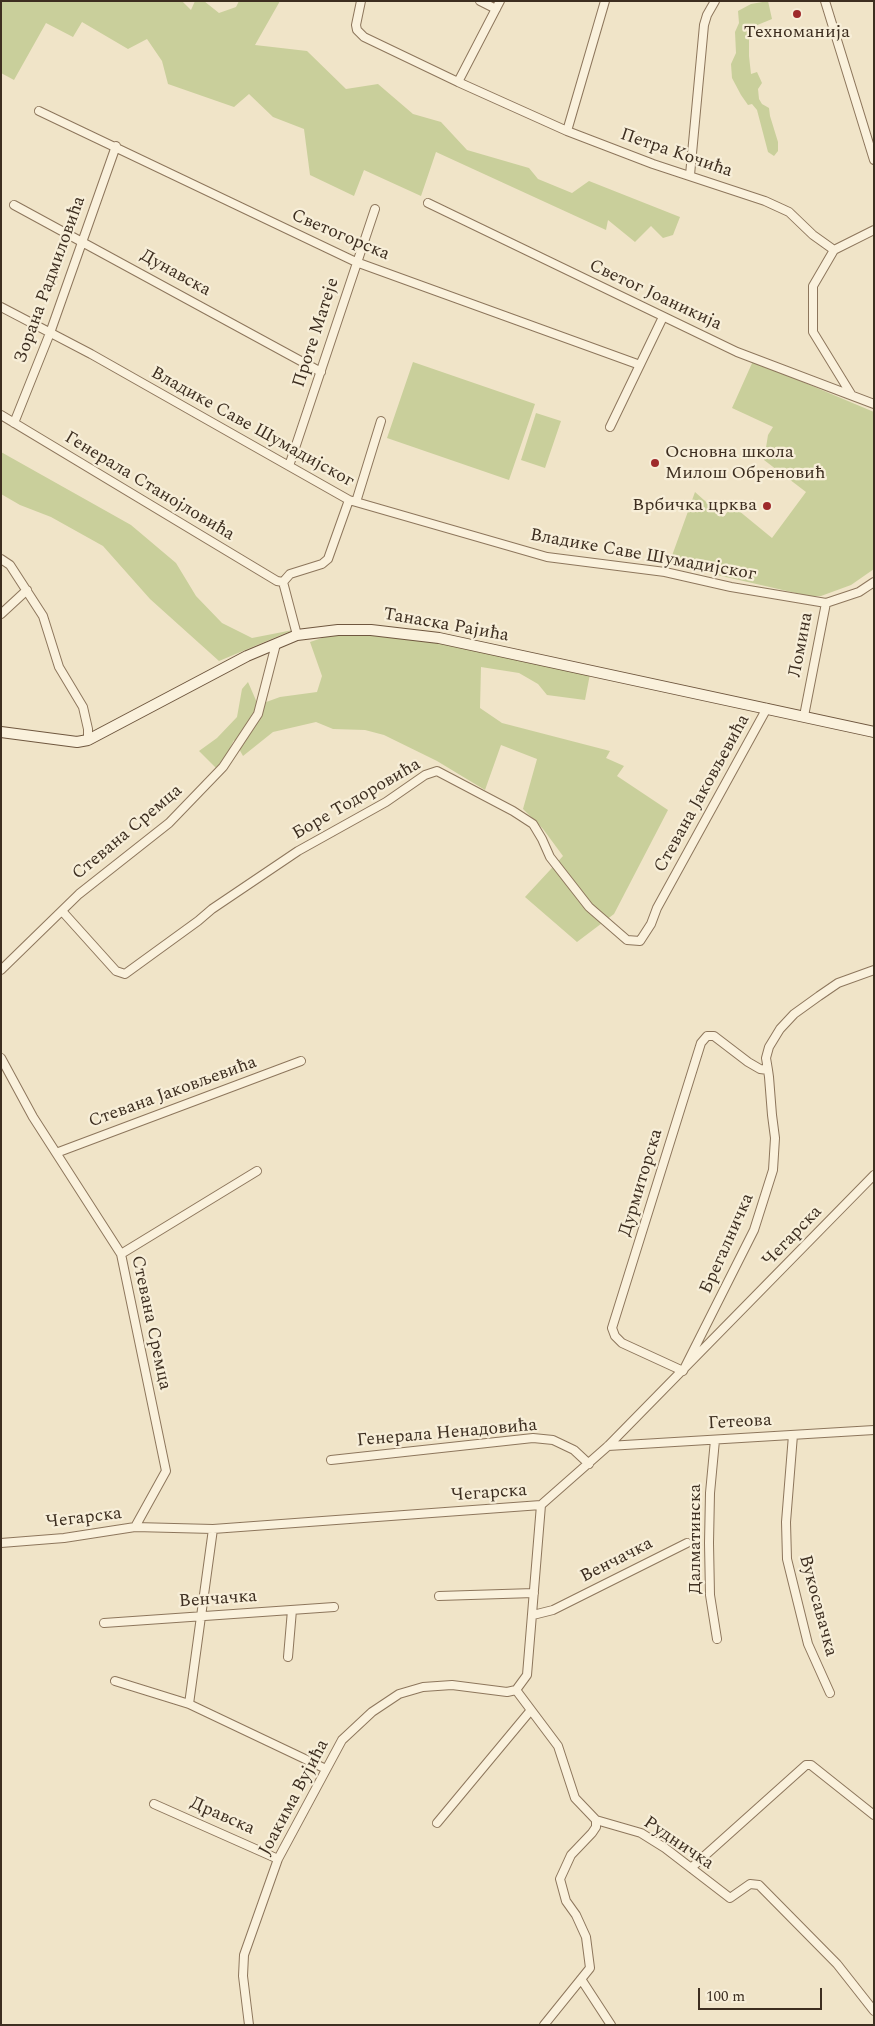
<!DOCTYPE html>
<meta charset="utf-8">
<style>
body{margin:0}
#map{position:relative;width:875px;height:2026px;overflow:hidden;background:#f0e4c8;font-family:Spectral,serif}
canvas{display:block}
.frame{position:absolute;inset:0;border:2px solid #3d2e20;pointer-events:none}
.scale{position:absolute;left:698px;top:1988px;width:124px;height:22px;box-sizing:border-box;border:2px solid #3d2e20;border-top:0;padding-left:6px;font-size:15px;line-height:18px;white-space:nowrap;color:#3d2e20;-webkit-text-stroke:4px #f7eed8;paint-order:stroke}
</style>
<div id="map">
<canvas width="875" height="2026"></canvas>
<div class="frame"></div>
<div class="scale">100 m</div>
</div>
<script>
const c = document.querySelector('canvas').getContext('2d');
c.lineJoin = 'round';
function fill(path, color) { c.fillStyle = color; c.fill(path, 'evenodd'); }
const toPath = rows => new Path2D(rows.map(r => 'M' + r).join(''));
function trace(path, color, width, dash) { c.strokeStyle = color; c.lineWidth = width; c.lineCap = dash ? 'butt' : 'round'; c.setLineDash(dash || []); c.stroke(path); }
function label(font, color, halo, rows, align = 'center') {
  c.font = font + ' Spectral,serif'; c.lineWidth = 4.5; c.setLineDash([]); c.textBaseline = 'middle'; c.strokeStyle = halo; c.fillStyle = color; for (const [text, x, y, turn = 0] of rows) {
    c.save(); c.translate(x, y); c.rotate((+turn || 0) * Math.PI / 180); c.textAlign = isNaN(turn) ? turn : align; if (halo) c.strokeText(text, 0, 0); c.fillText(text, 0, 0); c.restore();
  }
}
fill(toPath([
 [1,1,182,1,191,10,195,1,204,1,219,13,236,7,239,1,280,1,255,45,307,51,346,89,378,84,413,114,441,122,467,150,529,168,538,179,572,193,589,181,680,217,673,235,663,238,651,226,635,242,608,220,606,230,436,152,421,196,364,170,354,196,310,175,304,129,273,117,249,94,234,107,168,84,162,61,147,39,128,49,82,22,73,37,46,23,14,80,1,73],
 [768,1,772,19,755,26,749,40,749,56,751,74,757,72,762,83,758,89,759,99,762,104,769,108,770,116,778,142,778,151,774,156,768,152,757,110,752,104,748,105,741,95,732,78,731,64,736,53,735,32,739,23,738,11,751,4],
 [753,361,874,412,874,569,851,585,821,596,809,596,669,564,695,492,723,517,733,506,772,538,806,492,764,460,768,435,773,427,732,408],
 [413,362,535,404,509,480,387,438],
 [536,413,561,421,545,468,521,460],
 [1,452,131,525,176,563,196,596,222,623,252,638,293,630,219,661,150,599,103,546,51,517,20,505,1,494],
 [369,631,429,637,590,674,585,700,547,695,538,684,519,673,481,667,480,708,502,723,610,751,606,758,624,766,617,776,668,810,614,914,577,942,525,897,563,856,543,829,523,809,537,759,501,745,485,790,437,761,384,735,365,730,333,729,316,722,273,732,243,756,234,740,226,756,216,768,199,751,217,738,237,717,242,689,248,682,258,705,280,697,317,692,322,676,310,642,325,637]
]), '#c9cf9b');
const street = toPath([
 [361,1,356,25,357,30,364,37,458,82,567,131,653,164,765,201,789,212,813,235,834,250,874,230],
 [480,1,496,9],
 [825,1,874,160],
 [458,82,500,1],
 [39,111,356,262,640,365],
 [567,131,605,1],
 [690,175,704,25,707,15,715,1],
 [428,203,737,352,874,404],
 [14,205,321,372],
 [834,250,813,286,813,332,851,394],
 [1,307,91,354,349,500,547,557,665,572,731,587,826,603],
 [1,415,277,581,283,582],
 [14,423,50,333,116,146],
 [610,427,663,317],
 [289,466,375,209],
 [356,502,381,421],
 [1,559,10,565,43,616,59,667,83,707,88,729,88,740],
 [1,614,27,590],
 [297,635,283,582,290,574,322,564,328,559,349,500],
 [804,716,826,603,859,592,874,582],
 [62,911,116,971,125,974,198,921,212,909,298,851,386,802,425,775,437,771,513,811,533,824,542,839,550,857,589,907,627,940,640,941,651,924,657,908,767,708],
 [1,970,79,894,169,823,223,767,258,714,276,644],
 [1,1058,33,1117,121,1254,166,1471,135,1527],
 [768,1070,760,1069,748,1062,714,1036,707,1036,701,1043,612,1328,615,1336,622,1343,683,1371,754,1230,773,1170,775,1138,772,1115,769,1077,768,1070,766,1058,769,1047,780,1029,794,1014,819,996,838,983,874,970],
 [56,1153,301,1061],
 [121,1254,257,1171],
 [793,1435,786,1522,787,1559,808,1644,830,1693],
 [715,1440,710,1493,709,1543,710,1595,717,1639],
 [608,1446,874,1430],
 [331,1460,533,1438,553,1440,574,1450,589,1464],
 [1,1543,64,1538,135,1527,213,1529,541,1505,608,1446,874,1175],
 [439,1596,534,1593],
 [533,1615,553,1610,687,1543],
 [104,1623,334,1607],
 [288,1657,292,1610],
 [115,1681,189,1704,326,1769],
 [516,1690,558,1746,575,1798,596,1820,641,1833,665,1848,730,1898,750,1884,759,1885,837,1964,874,2011],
 [516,1690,527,1675,541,1505],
 [189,1704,213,1529],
 [154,1804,278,1859],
 [437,1823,531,1710],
 [691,1868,806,1765,811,1765,874,1815],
 [581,1979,611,2025],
 [249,2025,243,1976,244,1955,278,1859,342,1740,372,1712,399,1694,423,1687,452,1685,507,1692,516,1690],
 [544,2025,590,1968,586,1937,576,1915,566,1901,560,1879,571,1855,592,1833,596,1827,596,1820]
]);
const secondary = toPath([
 [1,732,77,742,88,740,247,656,297,635,338,630,371,630,439,638,874,732]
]);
trace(street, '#8d765c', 10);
trace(secondary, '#6f573f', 12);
trace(street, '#faf1dc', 8);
trace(secondary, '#faf1dc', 10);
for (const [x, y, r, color] of [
 [797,14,5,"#9e2a2b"],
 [655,463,5,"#9e2a2b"],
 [767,506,5,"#9e2a2b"]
]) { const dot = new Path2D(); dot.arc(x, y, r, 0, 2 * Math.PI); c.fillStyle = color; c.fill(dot); trace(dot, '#f7eed8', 2); }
label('18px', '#3d2e20', '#f7eed8', [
 ["Техноманија",797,33],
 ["Основна школа",665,453,"left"],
 ["Милош Обреновић",665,474,"left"],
 ["Врбичка црква",757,506,"right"]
]);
label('18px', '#3d2e20', '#f7eed8', [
 ["Петра Кочића",676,154,19],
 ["Светогорска",340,236,23],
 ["Дунавска",175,274,29],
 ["Зорана Радмиловића",51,280,-70],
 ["Светог Јоаникија",655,296,25],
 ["Проте Матеје",317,333,-72],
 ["Владике Саве Шумадијског",252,428,29],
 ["Генерала Станојловића",149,487,31],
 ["Владике Саве Шумадијског",643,556,10],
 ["Танаска Рајића",446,626,10],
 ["Ломина",802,645,-79],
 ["Стевана Јаковљевића",703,794,-61],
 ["Боре Тодоровића",357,800,-30],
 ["Стевана Сремца",128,833,-40],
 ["Стевана Јаковљевића",173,1093,-20],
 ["Дурмиторска",642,1183,-73],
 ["Чегарска",793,1237,-46],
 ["Брегалничка",728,1244,-66],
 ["Стевана Сремца",150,1323,78],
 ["Гетеова",740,1423,-3],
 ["Генерала Ненадовића",447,1434,-5],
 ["Чегарска",489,1494,-4],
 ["Чегарска",84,1519,-7],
 ["Далматинска",696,1539,-90],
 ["Венчачка",617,1561,-27],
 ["Венчачка",218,1600,-4],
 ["Вукосавачка",817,1606,75],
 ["Јоакима Вујића",295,1798,-62],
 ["Дравска",222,1817,24],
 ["Рудничка",678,1844,34]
]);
</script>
